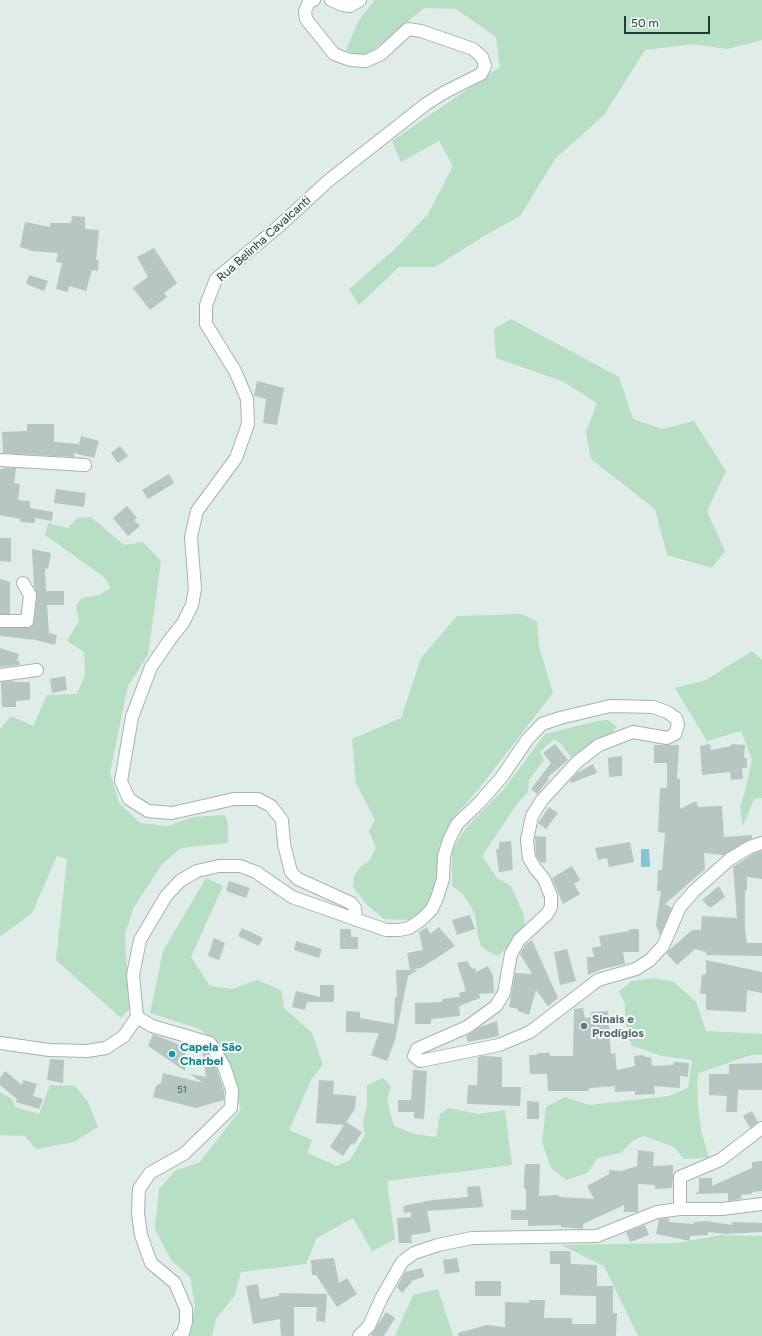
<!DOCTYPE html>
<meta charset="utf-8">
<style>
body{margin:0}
#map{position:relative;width:762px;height:1336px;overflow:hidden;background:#e0ece7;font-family:Figtree,sans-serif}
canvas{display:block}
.scale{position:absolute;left:624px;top:16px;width:86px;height:18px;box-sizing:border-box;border:2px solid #203d36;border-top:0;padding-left:5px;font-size:12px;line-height:14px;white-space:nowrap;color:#203d36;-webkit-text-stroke:3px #f1f8f5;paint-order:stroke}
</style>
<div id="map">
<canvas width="762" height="1336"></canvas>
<div class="scale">50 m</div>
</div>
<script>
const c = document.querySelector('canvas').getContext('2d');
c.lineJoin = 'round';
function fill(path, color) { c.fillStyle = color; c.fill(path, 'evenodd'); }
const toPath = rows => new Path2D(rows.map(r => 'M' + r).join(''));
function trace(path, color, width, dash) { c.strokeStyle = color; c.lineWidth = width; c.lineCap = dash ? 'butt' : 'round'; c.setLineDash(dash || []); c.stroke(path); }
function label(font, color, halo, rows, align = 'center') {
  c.font = font + ' Figtree,sans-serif'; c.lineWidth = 4; c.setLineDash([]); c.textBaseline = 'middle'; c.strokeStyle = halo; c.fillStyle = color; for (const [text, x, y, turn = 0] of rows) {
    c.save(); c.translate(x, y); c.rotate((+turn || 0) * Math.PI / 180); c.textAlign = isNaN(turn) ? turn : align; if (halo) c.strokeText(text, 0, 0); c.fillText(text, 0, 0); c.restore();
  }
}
fill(toPath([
 [375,0,762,0,762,40,727,49,693,44,645,50,604,115,556,158,520,216,484,236,435,267,399,267,359,305,349,289,394,250,428,214,453,166,439,141,401,162,392,141,500,67,496,37,456,9,424,8,364,58,346,50,359,20],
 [511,319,619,377,633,419,662,429,694,421,726,471,707,511,725,551,712,568,667,555,655,509,591,459,586,432,597,403,562,381,496,358,494,329],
 [91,517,124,545,143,542,161,561,148,655,128,686,110,772,119,803,140,823,168,826,193,817,225,815,228,824,228,843,181,848,162,864,133,909,125,935,129,1009,121,1018,56,960,67,859,57,856,32,913,0,937,0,729,11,716,33,726,47,695,77,694,85,675,84,652,67,641,79,621,76,606,82,598,99,595,111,588,104,577,45,535,48,523,68,528,77,518],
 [521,614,537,621,539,647,553,693,481,786,450,822,438,852,439,870,436,890,429,905,409,920,384,919,366,904,353,887,354,876,360,867,369,861,376,848,369,831,375,820,356,783,352,739,401,718,421,658,457,616],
 [752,651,762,660,762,798,754,799,743,826,740,807,746,788,752,759,741,731,707,741,675,688,706,680],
 [608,720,617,727,610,735,571,758,562,745,554,739,540,752,544,760,529,780,528,792,518,803,482,856,497,878,511,886,524,915,525,931,498,956,489,952,481,946,478,937,475,914,463,894,452,886,452,850,466,828,504,789,545,734,597,721],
 [206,878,223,886,191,957,210,986,232,989,257,980,281,990,284,1008,312,1033,323,1065,312,1078,289,1130,312,1140,307,1153,337,1166,350,1160,365,1135,363,1123,367,1106,367,1085,383,1078,391,1087,387,1100,394,1126,414,1134,436,1137,440,1114,448,1108,479,1114,505,1110,512,1165,387,1181,395,1239,372,1251,353,1218,317,1238,306,1264,241,1272,235,1295,216,1319,212,1336,188,1336,195,1306,190,1277,171,1260,155,1229,159,1189,175,1171,200,1162,241,1109,223,1050,200,1029,150,1013,163,951],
 [654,978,674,982,696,1002,706,1031,762,1034,762,1055,751,1055,699,1073,697,1083,698,1105,701,1131,709,1158,684,1159,674,1147,644,1136,632,1141,621,1153,598,1158,587,1173,566,1180,551,1168,542,1142,546,1107,565,1097,589,1105,669,1096,688,1088,692,1060,661,1056,631,1045,625,1020,625,1004,619,991,632,981],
 [50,1085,75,1086,88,1102,98,1127,74,1142,36,1149,25,1136,0,1135,0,1092,12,1099,15,1107,39,1114],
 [721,1235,762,1236,762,1336,638,1336,604,1266,561,1245,677,1243],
 [438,1289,453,1336,395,1336,413,1295]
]), '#b7dfc3');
fill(toPath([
 [641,849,649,849,650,867,641,867]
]), '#84c5d5');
fill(toPath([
 [72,216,85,217,85,229,99,230,96,260,99,260,98,271,92,270,86,291,69,286,68,292,56,289,62,263,56,262,58,253,30,251,30,250,20,247,25,222,50,227,50,223,71,223],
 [154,248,177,283,164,293,167,297,150,310,133,288,148,277,137,257],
 [29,275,48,281,44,291,26,284],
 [257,381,284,388,277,425,263,423,266,399,254,396],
 [27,424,54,424,54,442,79,444,81,436,99,441,94,458,74,453,74,457,3,453,2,432,27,431],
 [120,446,128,456,118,463,111,453],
 [3,468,16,468,14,483,20,484,18,500,30,501,30,508,53,512,52,521,35,518,35,523,20,522,20,519,0,515,0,469,3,469],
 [169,474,174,483,148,499,142,490],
 [56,489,86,493,84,507,54,503],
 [127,506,137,518,134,520,140,526,128,536,113,518],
 [0,538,11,538,11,562,0,561],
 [32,549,51,553,48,569,45,568,46,591,64,591,64,605,47,605,49,633,57,635,55,645,36,640,0,636,0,628,27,628,31,627,34,622,37,596,34,586],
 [0,579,10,582,10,614,0,614],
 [0,648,19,654,17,661,20,662,19,665,0,667],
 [65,676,67,690,52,693,50,679],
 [14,681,13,682,30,682,30,700,16,701,16,707,2,707,1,682],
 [555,744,568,760,547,778,549,779,537,794,531,789,551,763,543,753],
 [710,744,711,750,731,746,731,744,745,745,744,758,747,758,747,768,742,768,743,779,731,780,730,772,702,775,700,746],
 [654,745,679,745,677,779,680,779,680,809,696,801,698,807,722,806,724,837,752,835,752,838,724,855,704,853,705,869,665,904,672,908,660,935,656,925,661,891,657,891,658,870,662,870,665,833,658,832,660,788,667,788,667,763,654,763],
 [622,756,622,776,609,777,608,758],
 [593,764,597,773,571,783,570,780,577,773],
 [549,807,558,813,546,829,538,823],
 [535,836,546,837,546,863,540,862,536,856],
 [511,841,513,870,499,872,496,849,499,849,499,842],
 [630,842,634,862,609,867,607,858,598,860,595,848],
 [762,851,762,879,747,877,747,890,745,890,745,929,747,943,762,943,762,956,706,955,706,952,695,949,677,965,666,953,692,930,701,930,702,916,737,918,733,867,753,854],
 [572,866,580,880,574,884,580,894,563,904,552,878],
 [229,881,250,888,246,898,226,891],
 [719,886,725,897,710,908,702,900],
 [470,915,475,929,457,935,452,920],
 [427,927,430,934,439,927,455,946,421,968,410,970,407,953,423,950,419,932],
 [242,928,263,938,259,946,238,936],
 [340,929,351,929,351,937,358,937,358,949,340,949],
 [629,929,639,929,639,952,623,952,625,964,602,969,588,975,587,957,594,957,592,948,601,946,599,936,629,931],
 [214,938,225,943,219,960,208,956],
 [532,940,558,998,548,1006,536,990,529,1015,518,1011,518,1009,509,1007,515,973,532,974,520,954,525,945],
 [296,941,322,949,319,958,294,950],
 [567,949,576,981,560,985,554,952],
 [706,960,762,972,762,993,747,990,746,1012,706,1010,706,994,700,994,702,975,706,974],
 [467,961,472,969,475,968,476,972,488,966,493,976,494,993,475,994,479,994,480,998,459,1006,460,1016,431,1019,431,1024,415,1024,415,1003,442,1002,442,999,460,997,459,993,466,991,457,963],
 [396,970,418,970,408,976,395,1040,387,1061,371,1055,379,1033,346,1032,346,1011,360,1012,360,1018,394,1024,395,997,397,997],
 [320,985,334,985,334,1002,307,1002,305,1010,292,1007,296,991,320,997],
 [583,1008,585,1018,591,1017,591,1012,608,1011,611,1054,615,1053,617,1070,635,1066,634,1056,644,1055,645,1057,651,1057,652,1066,673,1065,674,1062,689,1063,688,1077,680,1076,680,1088,654,1086,655,1094,635,1095,635,1091,615,1092,615,1086,589,1088,589,1091,548,1091,547,1074,530,1074,529,1055,537,1055,537,1053,550,1053,550,1056,573,1056,574,1009],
 [497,1021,499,1036,468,1042,466,1036,480,1027],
 [153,1034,185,1047,185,1071,148,1046],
 [202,1048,205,1049,217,1069,224,1091,224,1100,196,1108,153,1097,156,1086,161,1083,163,1073,203,1083,190,1074,206,1077],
 [482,1056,502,1057,502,1087,521,1087,520,1106,467,1104,468,1085,477,1085,478,1057],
 [50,1059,64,1060,63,1083,47,1080],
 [762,1063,762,1090,738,1090,737,1112,726,1112,727,1096,709,1095,709,1074,729,1074,729,1064],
 [413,1070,427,1071,424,1119,414,1118,414,1112,398,1112,398,1100,411,1100],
 [5,1071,22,1085,23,1080,37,1084,33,1096,43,1099,39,1109,16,1102,17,1099,0,1085,0,1078],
 [319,1080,334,1081,333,1094,356,1096,355,1109,346,1122,362,1132,354,1145,352,1143,343,1156,330,1147,344,1125,316,1123],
 [527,1101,539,1102,539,1119,527,1119],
 [752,1111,758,1122,750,1128,743,1116],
 [638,1150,654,1152,653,1166,673,1165,673,1175,672,1188,655,1189,655,1185,638,1184,638,1212,624,1212,624,1205,583,1224,583,1229,561,1227,561,1225,528,1226,528,1220,511,1220,511,1210,526,1210,526,1189,524,1189,524,1176,525,1164,540,1164,539,1196,559,1195,559,1197,594,1199,587,1186,609,1174,609,1170,621,1171,637,1166],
 [762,1161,762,1191,752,1192,752,1194,741,1195,741,1199,728,1201,728,1193,695,1194,699,1191,699,1178,712,1178,712,1186,752,1168,752,1162],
 [480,1186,483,1207,427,1211,431,1232,411,1235,412,1243,399,1243,397,1218,411,1217,411,1212,404,1213,403,1206,433,1200,468,1197,467,1187],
 [669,1218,669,1222,694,1224,694,1222,707,1221,732,1225,732,1222,762,1223,762,1232,726,1234,708,1232,708,1235,690,1236,690,1241,656,1234,659,1219],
 [645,1225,649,1235,630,1242,626,1232],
 [550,1251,570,1251,571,1264,597,1265,597,1286,613,1286,613,1313,617,1313,616,1336,458,1336,458,1333,487,1325,505,1327,505,1302,529,1303,529,1300,545,1300,544,1318,572,1318,572,1324,596,1324,596,1296,560,1295,560,1264,550,1264],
 [334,1258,339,1283,347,1278,357,1294,337,1307,316,1275,312,1275,311,1260],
 [457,1258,460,1272,445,1274,443,1260],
 [422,1268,424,1277,413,1280,402,1293,397,1287,405,1272],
 [475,1281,501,1281,501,1296,475,1296],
 [258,1284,260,1299,279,1296,279,1293,327,1294,325,1322,316,1321,317,1307,294,1307,294,1336,281,1336,280,1319,253,1324,246,1286],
 [386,1312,395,1318,384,1336,373,1336,371,1335]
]), '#b5c7c0');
const street = toPath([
 [314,0,309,2,305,11,306,19,334,54,350,60,366,61,381,54,408,29,421,31,473,49,482,57,485,66,481,74,445,92,426,104,328,181,278,227,216,279,206,305,206,324,235,371,247,399,248,424,236,458,197,511,191,537,195,589,192,605,183,623,171,638,151,667,132,717,121,781,129,799,148,811,172,813,234,799,258,799,271,806,282,820,284,844,291,872,298,879,351,903,355,908,356,920],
 [331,0,342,5,350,6,360,0],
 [0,460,85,465],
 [0,621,27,621,30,595,23,583],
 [0,675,37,670],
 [137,1017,152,1026,210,1043,224,1066,232,1090,231,1108,184,1154,150,1173,139,1189,138,1213,141,1235,151,1263,175,1283,186,1309,186,1322,183,1333,179,1336],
 [0,1043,49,1050,87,1051,106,1048,124,1036,137,1017,133,975,140,940,166,896,180,881,197,871,219,866,240,866,256,872,292,897,386,930,399,930,409,928,421,920,432,909,437,898,443,879,444,856,449,840,457,824,479,803,501,778,527,740,542,724,560,718,610,706,653,707,667,712,676,718,678,725,675,734,667,738,633,732,599,745,577,762,542,800,532,816,527,840,529,858,535,868,544,879,551,896,551,907,547,914,519,940,511,954,504,993,496,1006,467,1027,417,1049,414,1056,420,1061,499,1045,530,1032,598,980,636,969,650,960,663,946,680,907,694,891,730,859,750,847,762,843],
 [680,1209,680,1177,720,1160,762,1128],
 [359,1336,369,1326,382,1297,402,1262,414,1253,438,1245,472,1238,597,1236,657,1212,680,1209,722,1209,762,1204]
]);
trace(street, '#a3b4ae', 14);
trace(street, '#fff', 12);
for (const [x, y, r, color] of [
 [584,1026,4,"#6b7280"],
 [172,1054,4,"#0f9aa8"]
]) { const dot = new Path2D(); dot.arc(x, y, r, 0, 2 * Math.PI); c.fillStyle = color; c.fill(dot); trace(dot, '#f1f8f5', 1.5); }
label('10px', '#456058', null, [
 ["51",182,1090]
]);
label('12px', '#203d36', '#f1f8f5', [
 ["Rua Belinha Cavalcanti",264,239,-42]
]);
label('bold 12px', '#5b616d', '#f1f8f5', [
 ["Sinais e",592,1019],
 ["Prodígios",592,1033]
], 'left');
label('bold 12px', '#0d838f', '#f1f8f5', [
 ["Capela São",180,1047],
 ["Charbel",180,1061]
], 'left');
</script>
